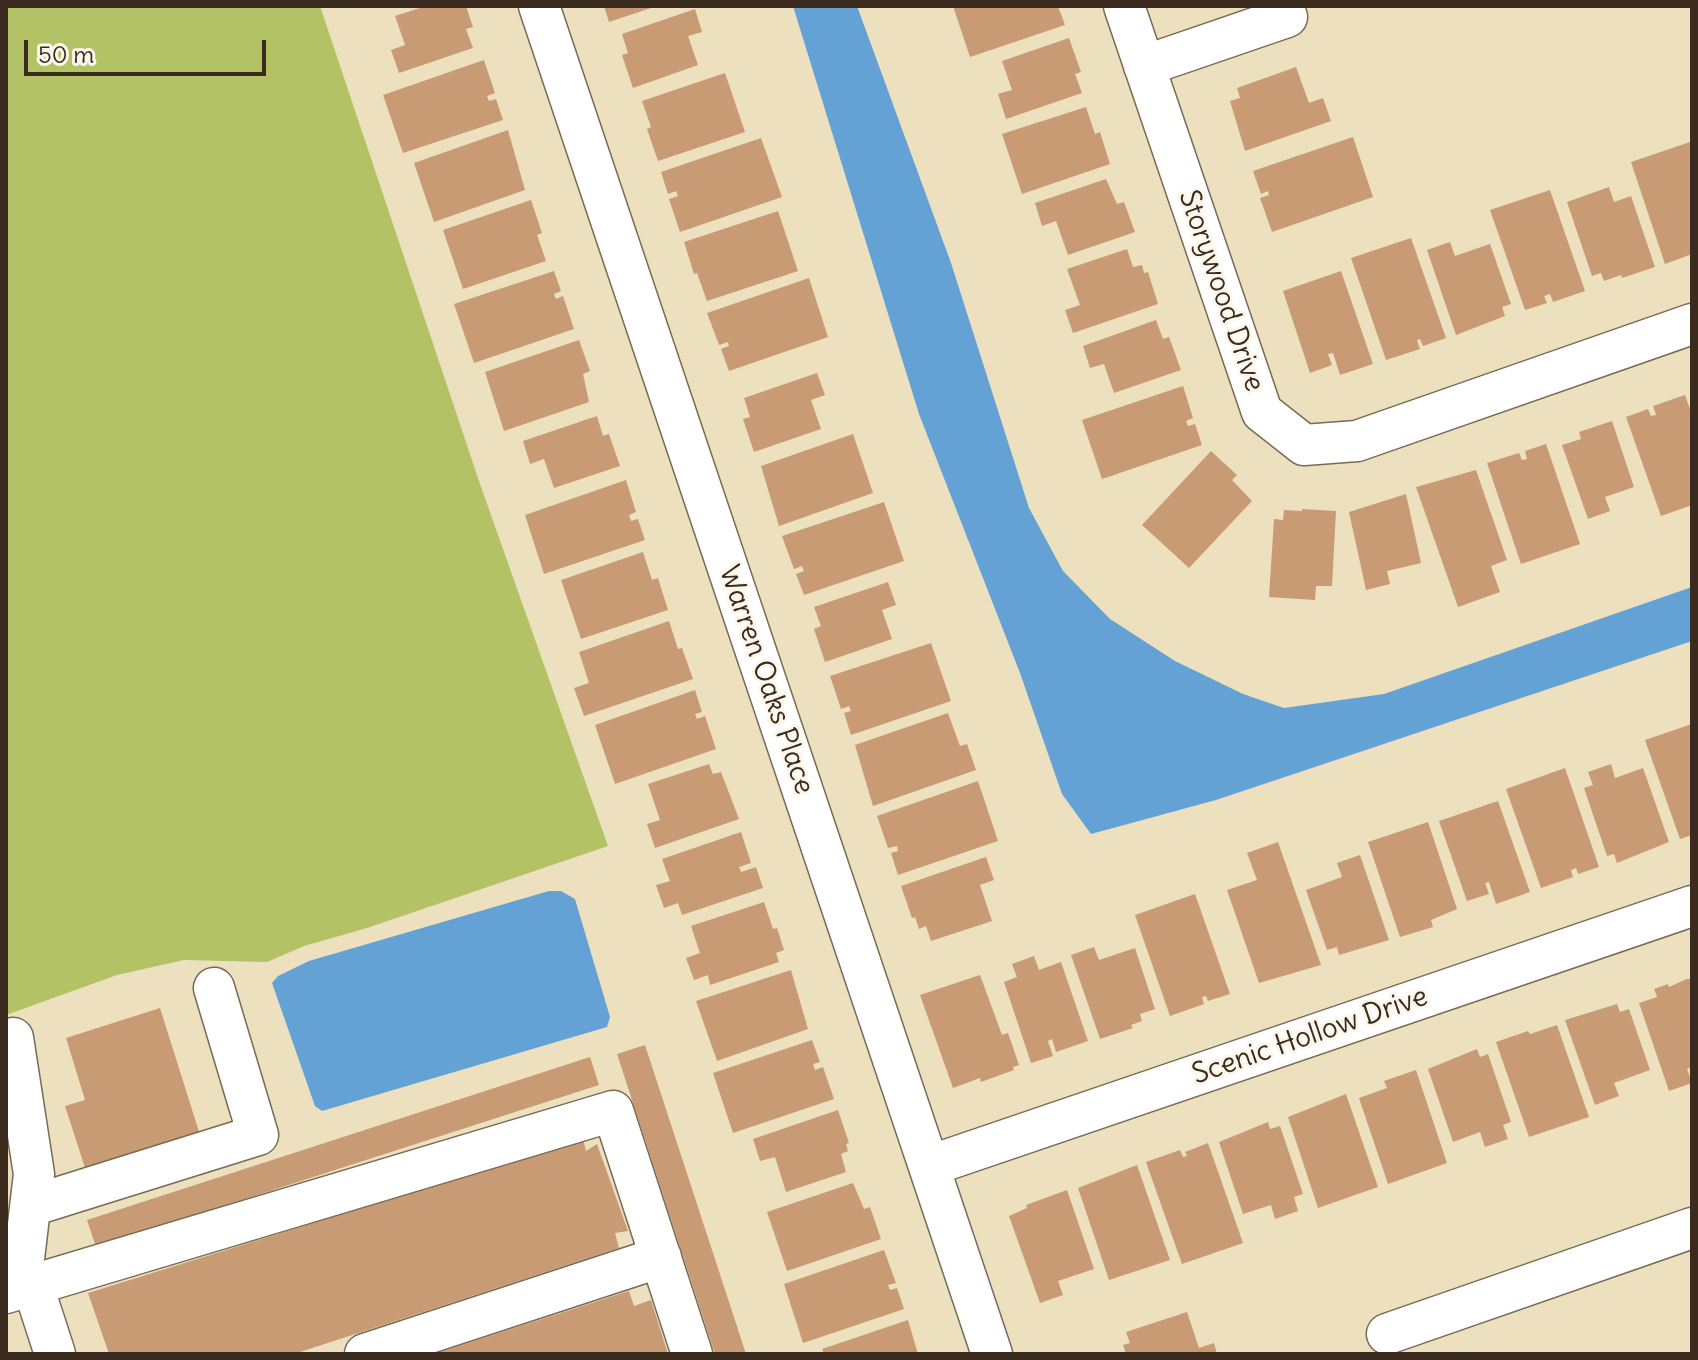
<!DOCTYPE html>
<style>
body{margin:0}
#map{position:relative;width:1698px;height:1360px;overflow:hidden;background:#ece0be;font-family:Delius,sans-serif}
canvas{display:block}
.frame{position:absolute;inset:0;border:8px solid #3b2a1e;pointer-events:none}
.scale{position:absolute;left:24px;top:40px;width:242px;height:36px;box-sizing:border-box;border:4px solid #3b2a1e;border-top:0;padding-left:10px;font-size:24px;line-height:28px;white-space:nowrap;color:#3b2a1e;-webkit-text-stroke:6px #fbf7ec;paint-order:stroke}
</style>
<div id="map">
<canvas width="1698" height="1360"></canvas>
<div class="frame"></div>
<div class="scale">50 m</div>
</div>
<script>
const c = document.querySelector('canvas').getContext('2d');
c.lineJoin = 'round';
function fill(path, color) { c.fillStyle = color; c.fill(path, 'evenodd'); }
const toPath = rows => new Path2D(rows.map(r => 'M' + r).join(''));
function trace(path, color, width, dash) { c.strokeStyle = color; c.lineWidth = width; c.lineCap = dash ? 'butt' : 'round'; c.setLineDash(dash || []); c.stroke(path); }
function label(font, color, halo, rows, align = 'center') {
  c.font = font + ' Delius,sans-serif'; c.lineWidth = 6; c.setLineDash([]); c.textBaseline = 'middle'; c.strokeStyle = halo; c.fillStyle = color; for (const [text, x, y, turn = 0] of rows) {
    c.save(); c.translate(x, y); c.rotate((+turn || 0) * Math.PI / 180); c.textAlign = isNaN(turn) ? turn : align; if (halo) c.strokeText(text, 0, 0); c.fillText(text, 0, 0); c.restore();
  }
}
fill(toPath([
 [6,6,320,6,480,484,608,846,367,928,304,946,267,962,184,960,117,975,6,1015]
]), '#b2c264');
fill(toPath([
 [793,6,857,6,951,263,1029,508,1063,571,1110,619,1175,661,1243,694,1284,708,1384,694,1692,587,1692,641,1216,800,1091,834,1062,794,1020,673,919,414],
 [549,891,561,891,575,899,610,1017,607,1027,322,1111,315,1106,272,983,278,976,309,961]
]), '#64a1d5');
fill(toPath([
 [426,6,466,6,473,27,466,29,473,48,399,73,391,50,405,45,395,16],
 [604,6,654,6,654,7,609,22],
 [953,6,1058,6,1065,25,970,57],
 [695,9,702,32,688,36,698,65,633,88,622,55,628,53,622,34],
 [1069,38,1081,72,1075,74,1082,93,1006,119,998,94,1012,90,1002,61],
 [484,60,495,93,487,96,489,101,496,99,503,120,403,153,383,95],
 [1296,67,1309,103,1323,98,1331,121,1245,151,1230,101,1240,98,1237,88],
 [725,73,745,132,658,161,647,129,651,127,642,101],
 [1086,107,1095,134,1100,132,1110,164,1022,194,1002,134],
 [508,130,525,190,434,222,414,163],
 [1353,137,1373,197,1272,232,1260,198,1269,195,1268,191,1261,194,1253,171],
 [761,138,782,197,680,232,669,199,678,196,676,191,668,194,661,172],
 [1690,142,1692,254,1665,264,1631,162],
 [1106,179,1117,204,1124,202,1135,232,1068,255,1056,221,1042,226,1035,203],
 [1609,187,1614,202,1631,196,1655,267,1622,278,1621,275,1604,281,1601,273,1592,276,1567,202],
 [1550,190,1585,291,1553,302,1550,294,1544,296,1547,303,1525,310,1490,210],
 [531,200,542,233,537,235,546,261,463,289,443,230],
 [778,211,798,271,707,301,697,273,694,274,684,242],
 [1411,238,1446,338,1423,346,1420,339,1417,340,1420,349,1386,360,1351,258],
 [1450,242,1455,256,1490,244,1511,304,1502,307,1505,316,1456,335,1427,250],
 [1127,249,1133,267,1142,265,1144,273,1148,272,1158,304,1073,333,1065,310,1080,305,1067,269],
 [554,271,561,291,554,294,556,299,563,296,574,329,474,363,454,304],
 [1341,271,1373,364,1340,375,1333,353,1328,354,1332,365,1310,373,1283,291],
 [809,278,828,337,729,371,721,349,729,346,728,342,719,345,707,313],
 [1156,320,1163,339,1169,337,1181,370,1114,393,1104,364,1090,368,1083,346],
 [579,340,590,371,583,374,589,402,504,431,485,372],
 [817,373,825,395,811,400,821,429,754,452,743,419,750,417,744,398],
 [1183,386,1193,418,1186,421,1188,426,1195,424,1202,445,1102,479,1082,420],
 [1685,395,1692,415,1692,505,1661,516,1626,417,1648,409,1651,416,1656,415,1653,406],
 [597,416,603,436,609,434,620,466,554,488,544,459,530,464,523,441],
 [1612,421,1634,487,1605,497,1610,511,1588,519,1562,445,1581,439,1579,432],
 [853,434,873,493,779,526,761,466],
 [1546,444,1580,544,1521,564,1487,463,1519,453,1522,460,1527,459,1525,451],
 [1211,451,1237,475,1232,480,1252,501,1189,568,1142,525],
 [1476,470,1507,560,1491,566,1500,592,1458,607,1416,487],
 [626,480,636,512,629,515,631,521,638,519,645,540,544,574,525,515],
 [1406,494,1421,563,1387,571,1390,584,1366,590,1349,512],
 [884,502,904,561,804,595,796,574,804,571,802,566,794,569,782,536],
 [1302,509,1336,511,1332,586,1316,586,1315,600,1269,597,1274,519,1283,520,1284,510,1302,511],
 [643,552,652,580,658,578,668,610,581,639,561,580],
 [888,582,896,605,882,610,892,639,825,662,814,629,821,626,814,607],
 [669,621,678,649,682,648,693,679,584,716,574,688,589,683,579,652],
 [931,643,951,701,851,735,844,713,851,711,849,706,841,709,830,676],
 [695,690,702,712,695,714,697,719,705,716,716,749,615,784,595,725],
 [948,713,960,746,967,744,976,770,873,806,855,745],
 [1692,724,1692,835,1680,839,1645,740],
 [709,764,713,774,721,772,739,819,655,848,647,824,660,820,648,784],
 [1611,764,1615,778,1643,768,1669,842,1617,863,1614,854,1607,856,1584,788,1593,785,1588,772],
 [1565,768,1599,867,1578,874,1576,868,1571,870,1573,877,1541,888,1506,789],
 [978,781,998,841,898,875,891,853,898,851,897,846,888,848,877,816],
 [1498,801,1530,892,1496,904,1489,882,1485,883,1489,894,1467,901,1439,821],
 [1428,822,1457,909,1431,920,1433,927,1400,937,1368,842],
 [741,832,751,863,739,867,741,872,756,867,763,888,682,915,678,903,664,908,656,885,670,881,662,859],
 [1278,842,1321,965,1259,983,1227,890,1257,880,1247,853],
 [1360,855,1389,940,1339,955,1337,947,1327,950,1306,890,1342,877,1337,863],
 [986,857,994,880,980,885,992,921,931,941,926,926,919,929,915,917,912,918,901,886],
 [1195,894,1230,994,1208,1001,1206,996,1202,997,1204,1004,1170,1016,1135,915],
 [764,902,773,929,777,928,784,950,776,953,779,962,710,985,708,975,694,980,686,958,700,953,691,926],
 [1094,947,1099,960,1135,948,1155,1009,1140,1014,1142,1021,1131,1025,1133,1028,1100,1039,1071,955],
 [1034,956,1039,970,1061,962,1088,1041,1056,1052,1052,1039,1048,1041,1053,1056,1031,1063,1004,982,1017,977,1012,964],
 [791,970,808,1029,717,1061,696,1001],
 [980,975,1002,1035,1008,1033,1019,1065,1013,1067,1014,1070,981,1082,980,1078,953,1088,920,995],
 [1687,979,1692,979,1692,1067,1687,1069,1692,1083,1669,1091,1639,1003,1657,997,1654,989,1668,984,1669,987],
 [1617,1004,1620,1012,1629,1009,1650,1070,1614,1083,1619,1096,1595,1105,1565,1020],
 [160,1008,201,1138,87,1174,65,1106,85,1100,66,1038],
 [1557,1025,1589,1117,1529,1137,1496,1042,1528,1031,1530,1034],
 [812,1040,820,1062,813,1064,815,1070,823,1067,834,1099,733,1133,713,1073],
 [645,1045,746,1354,715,1354,617,1054],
 [1477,1049,1480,1057,1488,1054,1511,1122,1503,1125,1508,1139,1485,1147,1480,1132,1453,1142,1428,1069],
 [590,1057,599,1085,96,1247,87,1220],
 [1416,1070,1447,1163,1388,1184,1359,1098,1387,1088,1384,1081],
 [1346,1094,1378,1187,1318,1208,1288,1117],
 [838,1110,849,1143,846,1144,848,1151,841,1154,846,1172,786,1192,775,1157,760,1161,753,1139],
 [1268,1122,1270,1129,1280,1126,1303,1194,1294,1197,1298,1211,1275,1219,1271,1205,1243,1214,1219,1142],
 [583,1139,586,1151,597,1144,628,1231,615,1233,619,1248,294,1354,109,1354,88,1293],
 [1208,1143,1243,1243,1182,1264,1146,1162,1180,1150,1183,1157,1187,1156,1185,1152],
 [1137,1165,1170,1260,1109,1280,1078,1188],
 [853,1183,864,1209,870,1207,881,1239,787,1271,767,1212],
 [1067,1190,1094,1269,1058,1281,1063,1295,1040,1303,1009,1216,1027,1208,1026,1205],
 [884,1250,896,1283,888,1285,890,1290,897,1288,904,1309,803,1343,784,1284],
 [629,1291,634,1306,651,1300,668,1354,434,1354],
 [1187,1312,1199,1348,1214,1343,1217,1354,1126,1354,1123,1345,1130,1343,1126,1332],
 [908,1320,918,1354,824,1354,822,1349]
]), '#c89b74');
const minor = toPath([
 [539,6,992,1354],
 [1124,6,1262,412,1304,445,1357,441,1692,324],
 [1144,66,1287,17],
 [13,1038,34,1174,23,1267,26,1288],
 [929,1166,1692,906],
 [31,1206,258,1135,214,988],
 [33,1286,55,1354],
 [6,1293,613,1111,692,1354],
 [1387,1334,1692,1228],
 [365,1354,661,1257]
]);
trace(minor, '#796a56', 43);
trace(minor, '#fff', 40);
label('28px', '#3b2a1e', '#fbf7ec', [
 ["Storywood Drive",1221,291,71],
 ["Warren Oaks Place",766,680,71],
 ["Scenic Hollow Drive",1310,1036,-19]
]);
</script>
